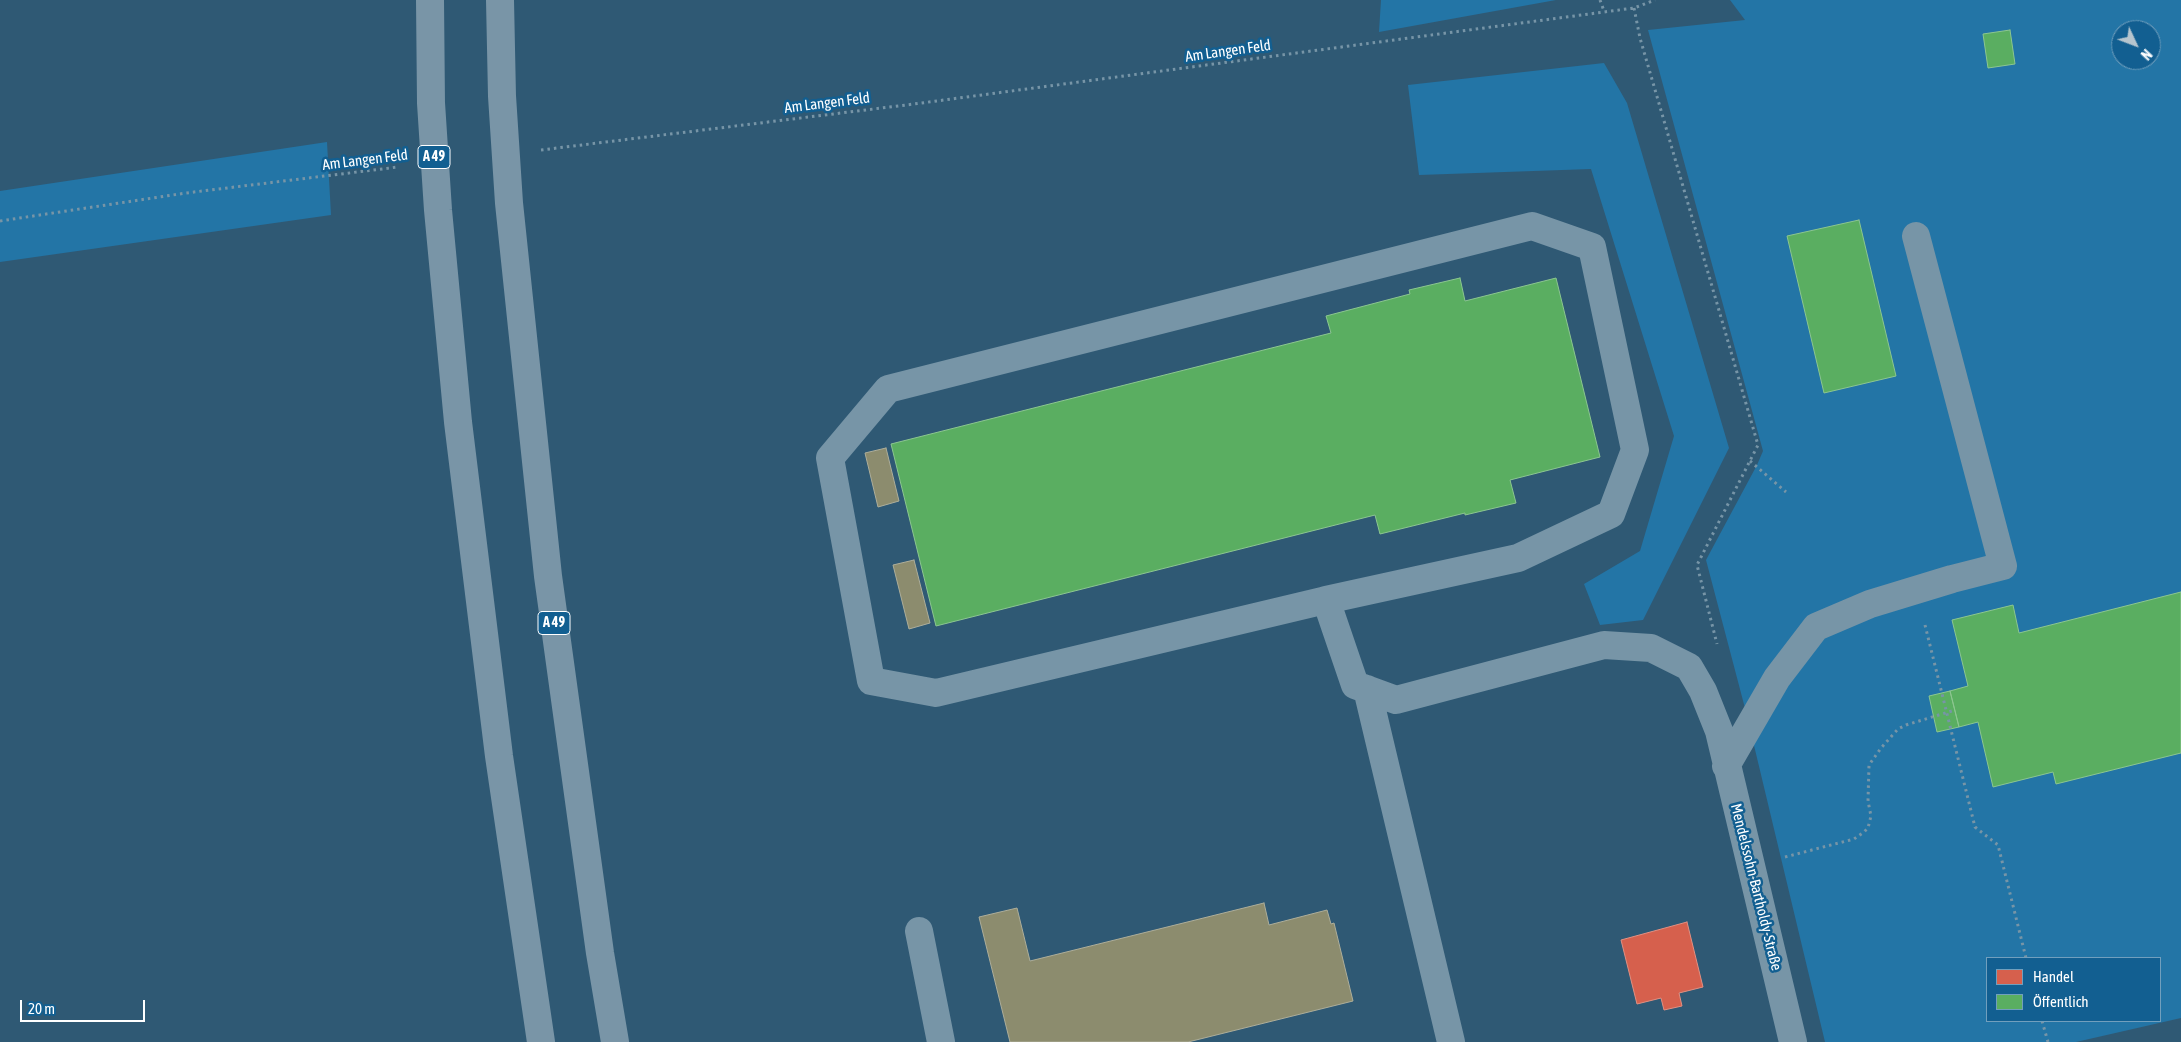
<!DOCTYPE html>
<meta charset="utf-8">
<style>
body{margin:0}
#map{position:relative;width:2181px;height:1042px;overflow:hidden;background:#2f5974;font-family:"Asap Condensed",sans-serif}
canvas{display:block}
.legend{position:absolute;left:1986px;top:957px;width:175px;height:65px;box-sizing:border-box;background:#125f91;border:1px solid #719fbd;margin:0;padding:6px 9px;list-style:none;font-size:15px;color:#fff}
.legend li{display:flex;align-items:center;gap:10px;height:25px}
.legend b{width:25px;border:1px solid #719fbd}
.north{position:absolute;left:2111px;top:20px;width:50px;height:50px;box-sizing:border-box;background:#125f91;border:1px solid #719fbd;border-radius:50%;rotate:133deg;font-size:14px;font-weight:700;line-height:20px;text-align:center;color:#fff}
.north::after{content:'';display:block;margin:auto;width:18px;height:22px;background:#b6c5ce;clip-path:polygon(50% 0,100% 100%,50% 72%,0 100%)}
.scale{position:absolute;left:20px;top:1000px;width:125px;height:22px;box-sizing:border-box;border:2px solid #fff;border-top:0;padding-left:6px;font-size:15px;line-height:18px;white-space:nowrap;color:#fff;-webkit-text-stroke:4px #125f91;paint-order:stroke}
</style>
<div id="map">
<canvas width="2181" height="1042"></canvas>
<ul class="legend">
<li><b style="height:14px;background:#d6604d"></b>Handel</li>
<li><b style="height:14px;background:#5aae61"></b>Öffentlich</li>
</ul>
<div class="north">N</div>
<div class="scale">20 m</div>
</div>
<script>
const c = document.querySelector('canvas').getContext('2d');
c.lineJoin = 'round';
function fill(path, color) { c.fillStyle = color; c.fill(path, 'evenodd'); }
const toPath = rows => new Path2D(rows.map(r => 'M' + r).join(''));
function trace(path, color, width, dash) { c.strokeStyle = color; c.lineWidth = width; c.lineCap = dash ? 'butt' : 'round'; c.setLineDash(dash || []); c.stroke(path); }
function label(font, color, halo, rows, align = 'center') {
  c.font = font + ' "Asap Condensed",sans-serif'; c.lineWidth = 5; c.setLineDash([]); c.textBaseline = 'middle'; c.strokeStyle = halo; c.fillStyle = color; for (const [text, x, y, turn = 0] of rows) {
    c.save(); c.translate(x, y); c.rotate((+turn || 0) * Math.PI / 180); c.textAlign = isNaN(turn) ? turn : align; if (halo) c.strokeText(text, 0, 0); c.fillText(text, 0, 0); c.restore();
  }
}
fill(toPath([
 [1381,0,1556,0,1379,32],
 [1730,0,2181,0,2181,1018,2076,1042,1825,1042,1746,712,1706,560,1757,465,1763,451,1648,30,1745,20],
 [2121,30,2151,30,2151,60,2121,60],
 [1987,958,2160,958,2160,1021,1987,1021],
 [1604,63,1627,103,1729,448,1643,620,1600,625,1584,584,1640,551,1674,436,1591,169,1419,175,1408,85],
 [327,142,331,215,0,262,0,191]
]), '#2375a6');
const shops = toPath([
 [1687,922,1703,987,1679,993,1682,1006,1664,1010,1661,998,1637,1004,1621,940,1687,922]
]);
fill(shops, '#d6604d');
trace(shops, '#e29082', 1);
const public = toPath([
 [2010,30,2015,64,1988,68,1983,34,2010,30],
 [1859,220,1896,376,1824,393,1787,236,1859,220],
 [1460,278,1465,301,1556,278,1600,457,1510,480,1516,503,1465,515,1465,513,1380,534,1375,515,936,626,891,444,1331,333,1326,316,1410,294,1409,290,1460,278],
 [2181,592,2181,753,2056,784,2053,772,1993,787,1978,722,1959,727,1950,691,1968,686,1952,620,2013,605,2019,633,2181,592],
 [1950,691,1959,727,1937,732,1929,696,1950,691]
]);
fill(public, '#5aae61');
trace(public, '#8cc690', 1);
const industry = toPath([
 [886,448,899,501,878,507,865,453,886,448],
 [914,560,930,623,909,629,893,565,914,560],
 [1264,903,1269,925,1327,910,1331,924,1334,923,1353,1001,1188,1042,1010,1042,979,917,1017,908,1030,961,1264,903]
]);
fill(industry, '#8c8c6e');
trace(industry, '#aeae9a', 1);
trace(toPath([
 [1600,0,1604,11],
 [1634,8,1640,38,1758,445,1697,565,1717,644],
 [541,150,914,104,1634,8,1655,0],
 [0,221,186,193,398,167],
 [1750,461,1786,492],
 [1925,625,1975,827,1998,845,2026,958],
 [1785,857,1854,839,1864,832,1868,828,1871,816,1868,801,1869,765,1881,748,1898,729,1906,725,1955,710],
 [2042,1021,2048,1042]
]), '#7795a7', 3, [2.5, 4]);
trace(toPath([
 [1326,600,936,693,871,681,830,458,888,389,1532,226,1592,247,1635,450,1611,514,1518,558,1326,600,1355,685,1396,700,1604,645,1651,648,1689,667,1703,691,1719,731,1793,1042],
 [1367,689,1451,1042],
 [1726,766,1777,678,1816,627,1870,604,1952,579,2003,566,1916,236],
 [919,931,941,1042]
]), '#7795a7', 28);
trace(toPath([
 [430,0,431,103,438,210,458,422,499,756,541,1042],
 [500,0,502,96,509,203,548,576,600,953,615,1042]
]), '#7995a7', 28);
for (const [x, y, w] of [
 [434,157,32],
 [554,623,32]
]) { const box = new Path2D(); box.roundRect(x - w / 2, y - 11.5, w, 23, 4); c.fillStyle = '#125f91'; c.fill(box); trace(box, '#fff', 1); }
label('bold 14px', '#fff', null, [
 ["A 49",434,157],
 ["A 49",554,623]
]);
label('15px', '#fff', '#125f91', [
 ["Am Langen Feld",1228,51,-8],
 ["Am Langen Feld",827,103,-7],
 ["Am Langen Feld",365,160,-7],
 ["Mendelssohn-Bartholdy-Straße",1756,887,76]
]);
</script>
